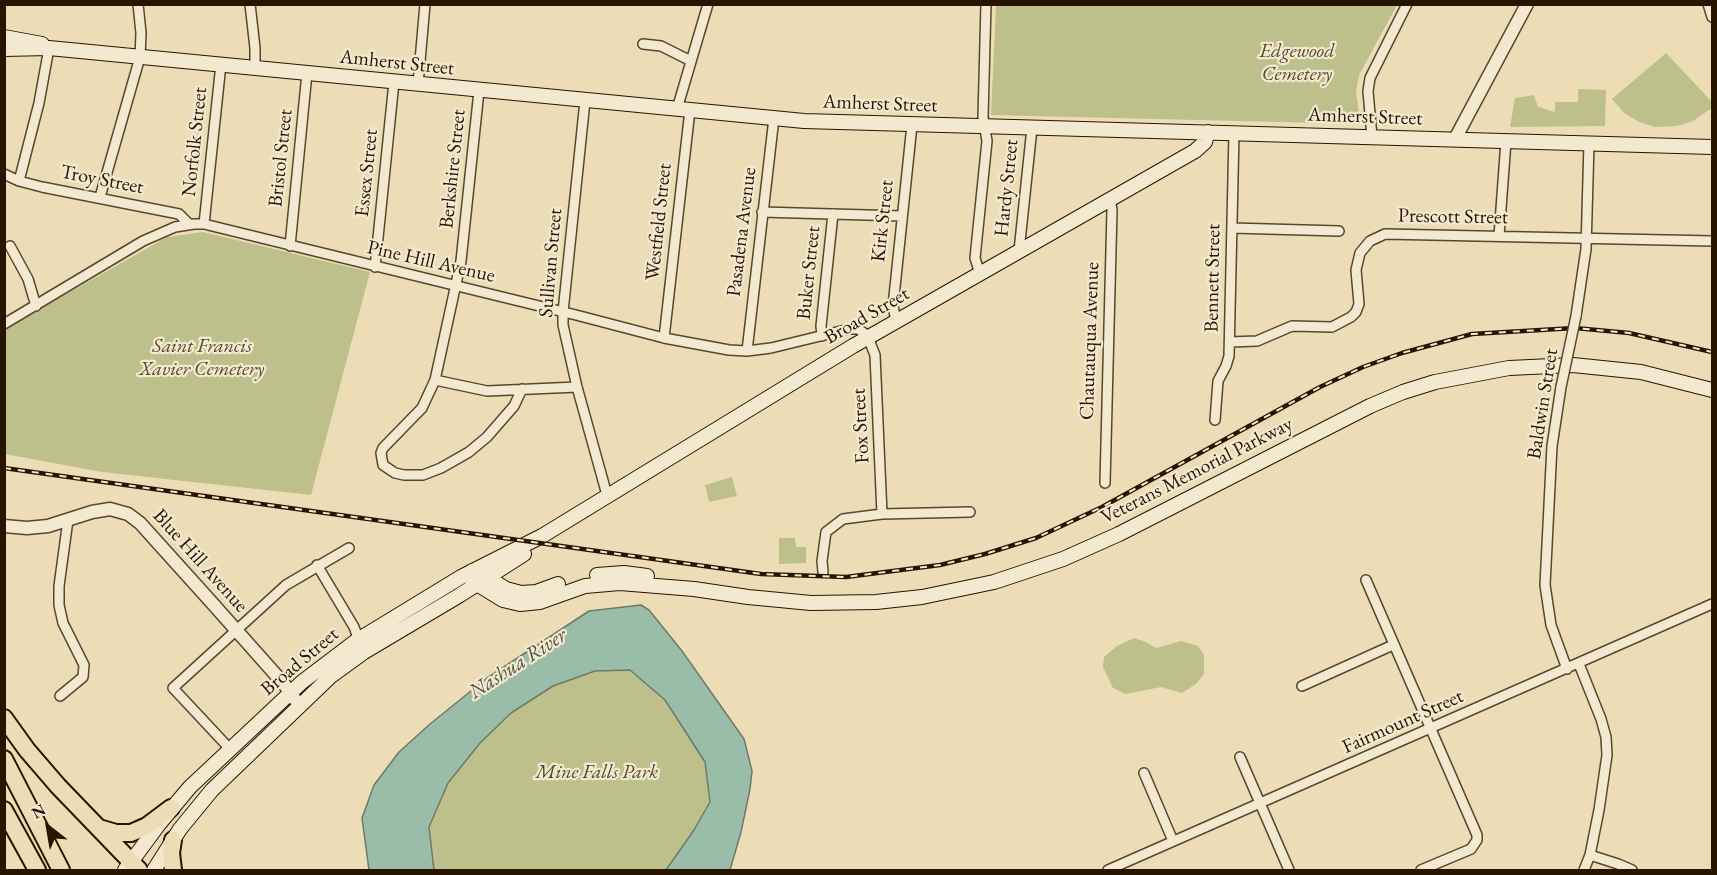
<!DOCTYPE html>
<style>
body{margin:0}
#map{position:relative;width:1717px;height:875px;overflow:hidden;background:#edddb7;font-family:"EB Garamond",serif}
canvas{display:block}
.frame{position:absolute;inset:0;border:6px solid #271500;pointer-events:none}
.north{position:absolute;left:18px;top:797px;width:60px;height:60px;-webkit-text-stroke:4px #f3e9d0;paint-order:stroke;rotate:329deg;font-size:16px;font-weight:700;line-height:24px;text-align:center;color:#271500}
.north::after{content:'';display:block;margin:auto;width:21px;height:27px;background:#271500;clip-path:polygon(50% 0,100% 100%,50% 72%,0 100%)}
</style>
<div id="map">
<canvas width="1717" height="875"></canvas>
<div class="frame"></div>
<div class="north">N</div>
</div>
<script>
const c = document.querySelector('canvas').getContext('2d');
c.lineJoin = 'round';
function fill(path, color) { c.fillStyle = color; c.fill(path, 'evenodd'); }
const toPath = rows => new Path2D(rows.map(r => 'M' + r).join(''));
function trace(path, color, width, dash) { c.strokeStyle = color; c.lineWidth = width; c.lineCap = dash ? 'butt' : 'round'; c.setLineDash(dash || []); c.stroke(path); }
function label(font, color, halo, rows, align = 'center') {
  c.font = font + ' "EB Garamond",serif'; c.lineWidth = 4.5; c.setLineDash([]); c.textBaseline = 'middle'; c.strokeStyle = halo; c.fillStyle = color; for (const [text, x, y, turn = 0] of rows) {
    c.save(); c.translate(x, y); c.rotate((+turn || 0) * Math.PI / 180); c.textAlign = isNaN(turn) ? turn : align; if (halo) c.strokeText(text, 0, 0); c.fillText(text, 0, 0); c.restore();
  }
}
fill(toPath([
 [996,5,996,4,1397,5,1359,75,1356,93,1361,124,991,115],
 [1666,53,1712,102,1712,108,1693,121,1677,126,1655,127,1639,122,1624,113,1612,99],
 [1578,89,1606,90,1605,126,1510,127,1515,98,1534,95,1538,107,1555,112,1555,102,1578,102],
 [203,232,370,272,311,495,102,472,5,454,5,329,167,237],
 [732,477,737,496,709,502,705,485],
 [779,538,795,538,796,547,806,547,806,563,779,564],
 [1134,638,1146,642,1156,648,1181,641,1198,646,1204,655,1204,674,1196,684,1182,693,1161,687,1126,694,1113,688,1103,667,1104,657,1117,646],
 [630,670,665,700,705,762,710,802,694,830,666,870,434,870,429,828,448,783,480,743,511,713,553,686,595,671]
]), '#bdc08b');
const water = toPath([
 [641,605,649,610,682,651,744,739,752,771,750,789,741,832,730,870,666,870,694,830,710,802,705,762,665,700,630,670,595,671,553,686,511,713,480,743,448,783,429,827,434,870,369,870,362,818,374,785,399,752,430,724,487,678,589,611,641,605]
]);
fill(water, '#9abdaa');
trace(water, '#6c7a66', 1.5);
const minor = toPath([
 [250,4,255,48,255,68],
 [1708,4,1712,17],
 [643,44,661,46,691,61],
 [418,84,425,4],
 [479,91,461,261,435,380,422,408,383,448,381,453,383,465,395,473,404,475,423,475,441,468,469,452,487,437,514,406,522,389],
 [585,101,563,312,563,325,577,387,607,495],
 [677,109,708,4],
 [1372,137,1368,91,1370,78,1407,4],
 [4,174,19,181,42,187,179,214,189,224],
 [19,181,39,103,49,48],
 [100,197,140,57,141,33,138,4],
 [762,212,902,216],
 [204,224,221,64],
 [1232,228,1339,231],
 [1499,236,1506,141],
 [10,246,28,279,36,306],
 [290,246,307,73],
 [1019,251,1032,128],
 [375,267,394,82],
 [980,274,975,258,987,141,983,117,986,4],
 [1576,316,1586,249,1589,143],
 [896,321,893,306,912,125],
 [4,324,143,241,175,227,194,224,204,224,576,315,664,338,729,350,747,351,771,348,849,329,858,329,867,335,875,355,882,514],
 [822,336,821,326,833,214],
 [664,338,690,110],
 [1230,342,1257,341,1292,326,1332,327,1351,317,1356,312,1359,304,1356,270,1360,253,1370,241,1385,234,1712,241],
 [747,351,774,118],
 [435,380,487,391,577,387],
 [1561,387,1552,446,1545,585,1551,625,1567,669],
 [1215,420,1218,381,1226,366,1229,356,1234,133],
 [1105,483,1112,210,1110,199],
 [317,565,354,627,357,635,356,641],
 [823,572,822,561,826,532,843,519,882,514,970,512],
 [1366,580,1477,835,1477,840,1471,849,1421,870],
 [1579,664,1601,719,1606,737,1607,755,1599,810,1590,855,1584,870],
 [1302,686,1393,645],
 [60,696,83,677,84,665,63,623,59,605,59,586,68,520],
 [230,749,173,688,286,585,349,548],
 [1240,757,1289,870],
 [1144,773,1173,841],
 [1590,855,1618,864,1632,870],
 [1108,870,1712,604]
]);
const tertiary = toPath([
 [1455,139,1527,4],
 [4,526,27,528,48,526,92,512,110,509,128,514,140,523,213,604,284,684,299,705]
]);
const secondary = toPath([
 [4,37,42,44],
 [4,49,49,48,804,121,1712,147],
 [472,571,471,578,477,584,503,600,520,604,540,602,585,586,620,583,694,589,748,597,811,603,876,602,922,597,994,582,1063,559,1119,534,1370,406,1403,392,1435,382,1509,368,1573,365,1641,372,1712,390],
 [482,574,506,589,521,593,536,592,558,584],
 [597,575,624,573,647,576],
 [125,870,159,824,190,787,302,682,356,641,461,577,542,536,853,346,1195,151,1205,142,1208,132],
 [154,870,180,829,212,790,331,676,364,652,460,595,524,554]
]);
const motorway = toPath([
 [4,718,27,750,58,786,139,870],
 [4,759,61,870],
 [4,810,37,870],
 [99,828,116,833,131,833,147,826,171,808],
 [173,870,171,853,173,840]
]);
trace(minor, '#58472e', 12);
trace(tertiary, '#58472e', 15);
trace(secondary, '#271500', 16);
trace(motorway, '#271500', 20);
trace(minor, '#f3e9d0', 9);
trace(tertiary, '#f3e9d0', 12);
trace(secondary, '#f3e9d0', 14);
trace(motorway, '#edddb7', 16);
const rail = toPath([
 [4,468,761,574,846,577,940,565,985,554,1036,538,1102,507,1320,387,1363,367,1402,353,1472,334,1575,328,1629,333,1712,352]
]);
trace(rail, '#271500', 4.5);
trace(rail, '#f3e9d0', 2, [7]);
const minorBridge = toPath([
 [1561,387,1576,316]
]);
trace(minorBridge, '#58472e', 12, []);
trace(minorBridge, '#f3e9d0', 9);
label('italic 20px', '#54482a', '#f3e9d0', [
 ["Edgewood",1297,52],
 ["Cemetery",1297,75],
 ["Saint Francis",202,347],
 ["Xavier Cemetery",202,370],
 ["Mine Falls Park",597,773]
]);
label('20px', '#271500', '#f3e9d0', [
 ["Amherst Street",397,63,6],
 ["Amherst Street",880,104,2],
 ["Amherst Street",1365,117,2],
 ["Norfolk Street",195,142,-84],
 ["Bristol Street",281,158,-84],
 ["Berkshire Street",453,169,-84],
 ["Essex Street",367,173,-84],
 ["Troy Street",102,180,11],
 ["Hardy Street",1007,188,-84],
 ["Prescott Street",1453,217,1],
 ["Kirk Street",883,221,-84],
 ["Westfield Street",659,222,-84],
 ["Pasadena Avenue",742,232,-83],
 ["Pine Hill Avenue",431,262,13],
 ["Sullivan Street",551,263,-85],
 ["Buker Street",809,273,-84],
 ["Bennett Street",1213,278,-89],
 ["Broad Street",867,316,-30],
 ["Chautauqua Avenue",1090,341,-88],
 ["Baldwin Street",1543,404,-81],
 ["Fox Street",861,426,-93],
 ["Veterans Memorial Parkway",1197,471,-27],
 ["Blue Hill Avenue",200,561,48],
 ["Broad Street",300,662,-40],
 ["Fairmount Street",1403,722,-24]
]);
label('italic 21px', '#4f503c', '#f3e9d0', [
 ["Nashua River",518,664,-33]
]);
</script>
